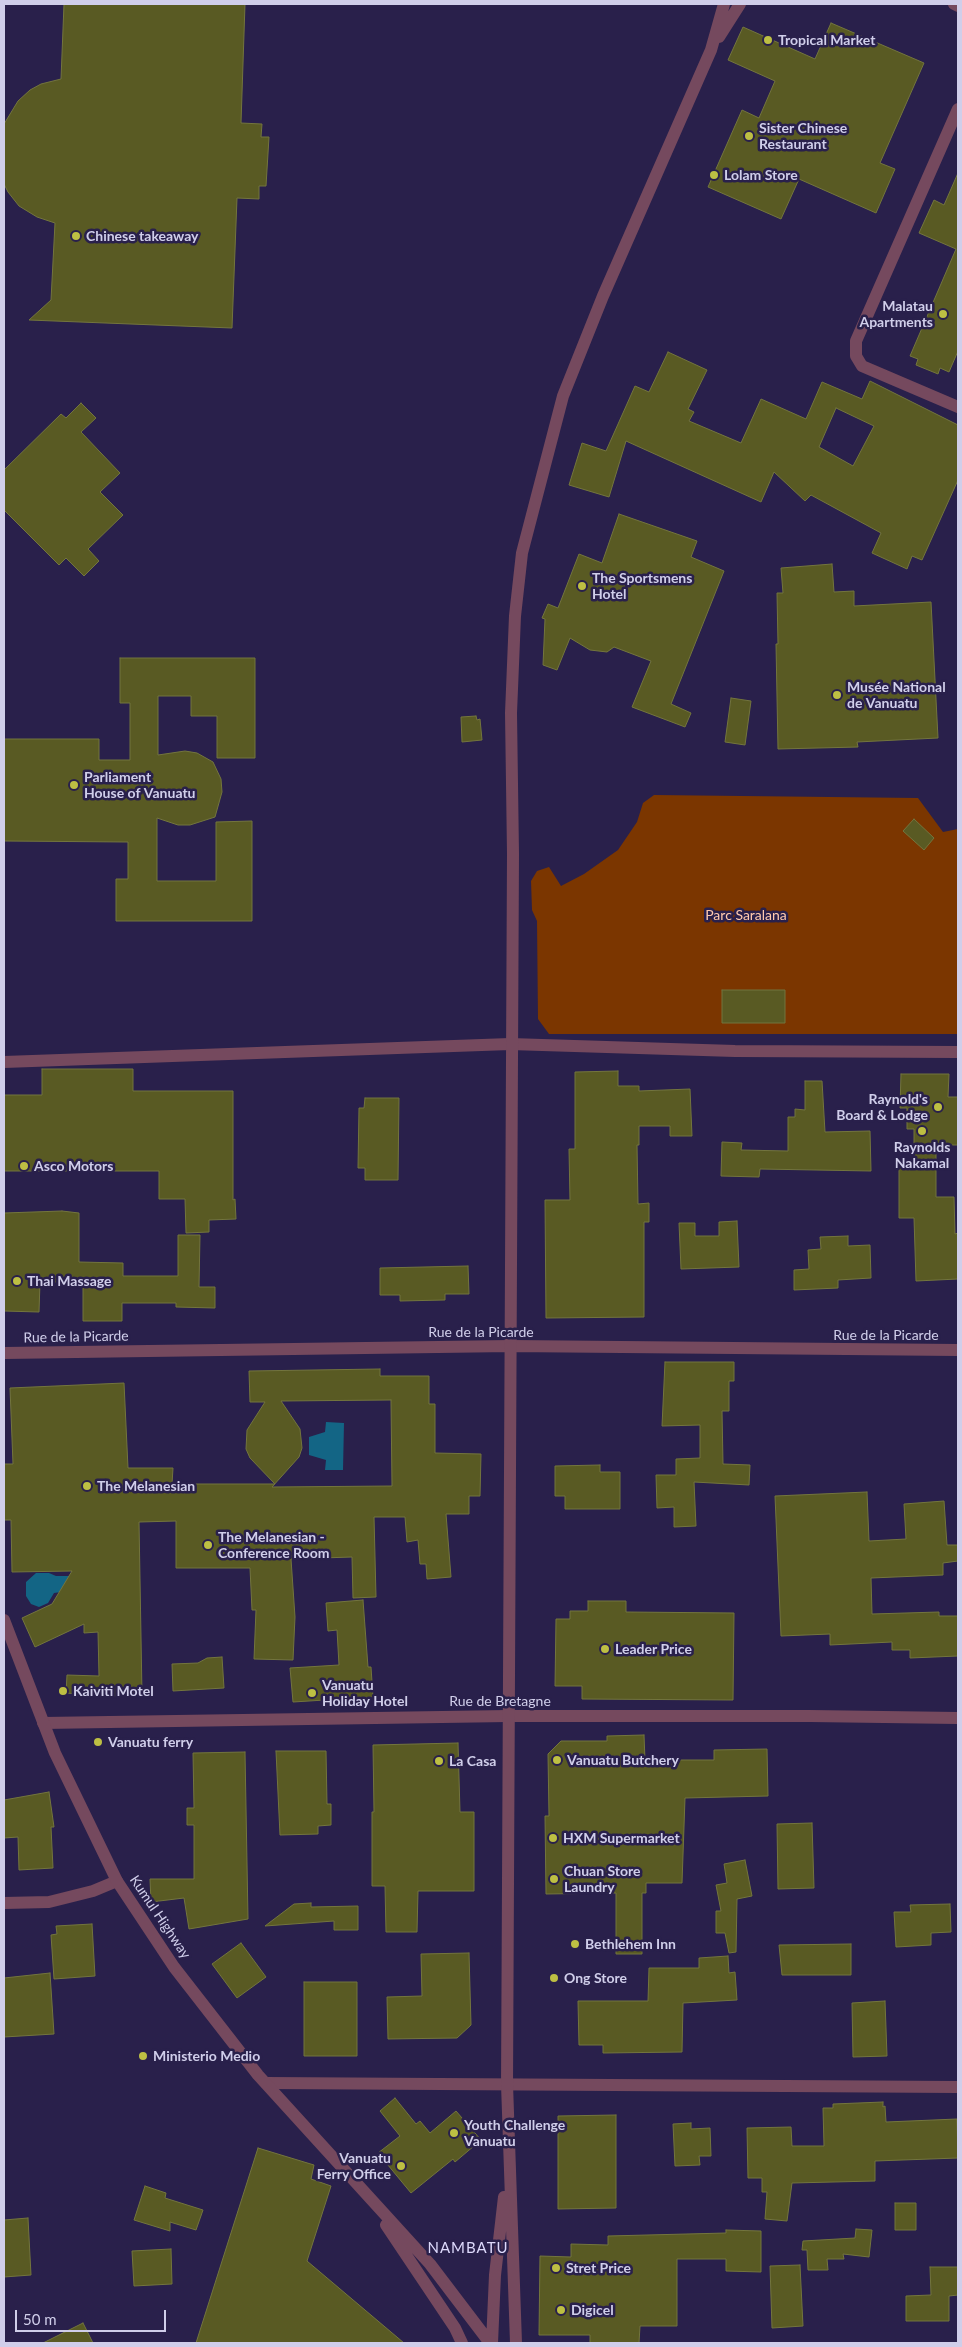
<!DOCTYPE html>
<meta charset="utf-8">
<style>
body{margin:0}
#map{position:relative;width:962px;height:2347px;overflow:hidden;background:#29204b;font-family:Lato,sans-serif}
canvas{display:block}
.frame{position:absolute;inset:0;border:5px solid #d0ceea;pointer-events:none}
.scale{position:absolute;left:15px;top:2310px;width:151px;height:22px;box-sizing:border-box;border:2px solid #d0ceea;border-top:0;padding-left:6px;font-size:15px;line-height:18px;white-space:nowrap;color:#d0ceea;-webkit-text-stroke:4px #29204b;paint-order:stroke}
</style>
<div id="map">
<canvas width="962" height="2347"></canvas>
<div class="frame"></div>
<div class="scale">50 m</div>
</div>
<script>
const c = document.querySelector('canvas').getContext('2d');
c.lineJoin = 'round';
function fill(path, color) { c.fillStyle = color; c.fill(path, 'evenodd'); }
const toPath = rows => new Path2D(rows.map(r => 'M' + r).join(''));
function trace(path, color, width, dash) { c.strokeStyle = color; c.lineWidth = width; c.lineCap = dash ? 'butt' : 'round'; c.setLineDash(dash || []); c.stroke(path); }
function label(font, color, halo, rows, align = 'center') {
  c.font = font + ' Lato,sans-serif'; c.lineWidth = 5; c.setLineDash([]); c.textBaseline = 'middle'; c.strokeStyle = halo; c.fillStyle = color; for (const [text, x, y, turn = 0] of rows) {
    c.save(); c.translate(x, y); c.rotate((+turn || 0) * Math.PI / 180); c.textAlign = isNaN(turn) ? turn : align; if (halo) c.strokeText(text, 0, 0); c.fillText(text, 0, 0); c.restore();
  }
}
fill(toPath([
 [654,795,918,798,943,832,958,829,958,1034,549,1034,538,1019,537,921,532,910,531,881,537,871,549,867,561,886,584,874,618,850,637,822,643,803]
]), '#7b3600');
fill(toPath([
 [326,1422,344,1423,343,1470,325,1470,326,1460,309,1455,309,1437,325,1432],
 [36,1573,49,1573,56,1576,77,1576,68,1591,54,1593,48,1603,39,1607,31,1604,26,1596,26,1582]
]), '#136585');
const building = toPath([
 [64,4,245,4,241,123,262,124,261,137,269,137,266,186,259,186,259,199,237,198,232,328,29,320,51,300,55,223,37,217,19,206,8,192,4,184,4,124,18,101,30,90,41,84,61,79,64,4],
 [831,23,924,63,880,163,895,169,876,213,799,179,781,219,708,187,742,110,759,118,775,81,728,60,743,27,815,59,831,23],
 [958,173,958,351,949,372,940,368,938,374,916,365,918,359,910,356,956,249,919,233,934,200,944,205,958,173],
 [668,352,707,370,688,409,694,412,689,421,741,443,761,399,806,419,822,382,862,399,870,381,958,425,958,480,922,560,912,556,907,569,872,553,881,533,811,495,805,501,774,472,761,502,626,441,609,497,569,485,582,443,606,451,635,386,649,392,668,352],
 [836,408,874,426,853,466,819,447,836,408],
 [81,403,96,418,81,432,120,473,100,492,123,515,88,549,99,561,84,576,66,558,59,565,4,510,4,470,61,414,66,418,81,403],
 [619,514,697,541,691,557,724,571,671,704,691,713,685,727,632,707,651,661,614,647,607,652,590,650,570,638,557,670,543,665,545,619,542,618,548,604,558,608,579,554,602,563,619,514],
 [832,564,834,592,854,591,854,606,931,602,938,738,857,742,858,747,778,749,776,644,778,644,777,593,783,593,781,568,832,564],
 [120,658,255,658,255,758,217,758,217,716,191,716,191,696,158,696,158,755,185,751,197,753,213,762,221,779,222,792,215,817,190,825,178,825,157,818,157,881,216,881,216,822,252,821,252,921,116,921,116,879,128,879,128,842,4,841,4,739,99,739,99,760,130,760,130,703,120,703,120,658],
 [731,698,751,701,745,745,725,742,731,698],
 [476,716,477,720,480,719,482,740,462,742,461,717,476,716],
 [914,819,934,838,924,850,903,831,914,819],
 [722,990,785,990,785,1023,722,1023,722,990],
 [42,1069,133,1069,133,1091,233,1091,233,1200,235,1199,236,1219,209,1220,209,1232,186,1233,185,1199,159,1199,159,1171,4,1171,4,1095,42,1095,42,1069],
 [618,1071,618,1086,639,1086,639,1091,690,1089,692,1136,670,1136,670,1126,639,1126,639,1145,637,1145,638,1204,649,1203,649,1222,644,1222,644,1317,546,1318,545,1200,570,1200,569,1149,575,1149,575,1072,618,1071],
 [901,1074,949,1074,948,1097,958,1097,958,1145,936,1145,936,1197,954,1197,955,1234,958,1233,958,1279,916,1281,914,1218,899,1218,899,1167,914,1167,914,1129,907,1129,907,1108,900,1108,901,1074],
 [805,1081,822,1081,825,1132,870,1131,871,1171,760,1169,759,1177,721,1176,722,1142,742,1143,741,1150,788,1151,788,1117,795,1117,795,1109,805,1110,805,1081],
 [365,1098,399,1098,398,1180,365,1180,365,1168,358,1168,359,1108,364,1108,365,1098],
 [62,1211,79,1213,79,1262,123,1263,123,1276,178,1276,178,1235,200,1235,199,1287,215,1287,215,1308,176,1307,176,1303,122,1303,122,1321,83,1321,83,1282,40,1282,39,1312,4,1311,4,1213,62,1211],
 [737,1221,739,1267,681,1269,679,1223,695,1223,695,1236,719,1236,719,1222,737,1221],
 [848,1236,848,1246,870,1245,871,1278,838,1280,838,1288,794,1290,794,1270,809,1269,808,1250,821,1249,820,1237,848,1236],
 [468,1266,469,1294,445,1294,445,1300,400,1301,400,1295,380,1295,380,1268,468,1266],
 [665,1362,734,1362,734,1381,729,1381,729,1411,722,1411,723,1464,750,1465,749,1485,694,1482,696,1526,674,1527,674,1507,657,1508,656,1475,676,1475,676,1459,700,1458,700,1425,662,1426,665,1362],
 [380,1369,380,1376,429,1376,429,1404,435,1404,435,1453,481,1454,480,1496,469,1496,469,1514,446,1514,451,1577,427,1579,426,1564,420,1564,418,1540,407,1542,405,1517,374,1517,376,1597,353,1598,352,1557,291,1559,295,1617,293,1660,254,1659,256,1610,252,1610,250,1568,176,1568,176,1521,139,1522,142,1695,107,1696,66,1693,67,1675,99,1676,98,1632,84,1633,84,1624,35,1647,22,1618,52,1604,72,1571,12,1572,11,1520,4,1520,4,1464,13,1464,10,1388,124,1383,128,1468,173,1468,172,1484,275,1484,250,1458,246,1449,247,1430,265,1402,250,1402,249,1371,380,1369],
 [391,1400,392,1486,272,1487,299,1457,302,1448,300,1429,281,1401,391,1400],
 [600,1465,600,1472,620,1472,620,1509,565,1509,565,1496,555,1496,555,1466,600,1465],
 [867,1492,869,1541,906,1539,904,1504,944,1501,947,1545,958,1545,958,1561,943,1563,943,1575,871,1578,872,1614,939,1612,939,1616,958,1616,958,1656,910,1658,910,1650,892,1650,892,1642,830,1645,830,1634,781,1636,775,1496,867,1492],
 [363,1600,368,1667,371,1667,373,1697,362,1698,362,1703,341,1705,341,1699,293,1702,290,1668,339,1665,337,1630,328,1631,326,1603,363,1600],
 [588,1601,626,1601,626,1612,734,1613,733,1700,582,1699,582,1686,555,1686,556,1619,570,1619,570,1611,588,1611,588,1601],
 [222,1657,224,1688,173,1691,172,1664,198,1663,207,1658,222,1657],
 [644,1735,645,1760,714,1760,714,1750,767,1749,768,1796,685,1798,682,1883,646,1883,646,1893,642,1893,642,1954,616,1954,616,1893,546,1894,545,1816,549,1816,548,1754,561,1741,607,1741,607,1736,644,1735],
 [458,1743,460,1812,474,1812,474,1891,418,1891,417,1932,386,1932,385,1886,372,1886,372,1812,374,1812,373,1745,458,1743],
 [276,1751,326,1751,327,1804,331,1804,331,1825,318,1826,318,1834,280,1835,276,1751],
 [245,1752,248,1919,189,1929,184,1898,151,1902,150,1879,194,1879,194,1825,187,1825,187,1808,194,1808,193,1753,245,1752],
 [49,1792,54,1827,51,1827,53,1868,19,1870,18,1837,4,1838,4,1800,49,1792],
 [812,1823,814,1888,778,1889,777,1824,812,1823],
 [745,1860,752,1896,737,1899,736,1952,729,1953,725,1933,716,1933,716,1911,721,1911,716,1885,727,1883,724,1864,745,1860],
 [311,1903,311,1907,358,1906,358,1930,334,1930,334,1921,265,1926,294,1904,311,1903],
 [950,1904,951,1932,931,1933,931,1945,896,1947,894,1912,911,1912,910,1905,950,1904],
 [92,1924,95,1976,54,1979,51,1935,57,1934,56,1926,92,1924],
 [241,1943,266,1977,237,1998,212,1964,241,1943],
 [851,1944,851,1975,782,1975,779,1945,851,1944],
 [469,1953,471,2025,457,2038,388,2039,387,1997,422,1996,421,1954,469,1953],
 [728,1956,729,1973,735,1972,737,2000,683,2003,682,2052,603,2053,603,2045,579,2045,578,2001,648,2001,649,1968,699,1968,699,1958,728,1956],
 [50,1973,54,2034,4,2037,4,1978,50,1973],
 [304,1982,357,1982,357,2056,304,2056,304,1982],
 [885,2001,887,2056,853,2057,852,2003,885,2001],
 [395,2098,416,2124,420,2121,430,2133,456,2111,481,2140,455,2162,453,2159,411,2193,378,2153,400,2136,380,2111,395,2098],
 [883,2102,883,2107,885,2106,886,2122,957,2119,958,2158,875,2161,875,2181,792,2183,787,2221,765,2219,767,2192,762,2192,762,2178,748,2178,747,2128,791,2127,792,2146,824,2146,823,2108,833,2108,833,2104,883,2102],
 [616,2115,616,2208,558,2209,558,2116,616,2115],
 [691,2123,691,2129,710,2128,711,2156,699,2156,700,2165,675,2166,673,2124,691,2123],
 [258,2148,314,2165,311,2179,331,2186,307,2261,404,2343,196,2343,258,2148],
 [145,2186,166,2193,165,2198,203,2210,196,2230,170,2222,170,2231,134,2220,145,2186],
 [895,2203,916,2203,916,2230,895,2230,895,2203],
 [28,2218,31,2275,4,2277,4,2220,28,2218],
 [856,2229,872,2230,869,2257,843,2254,844,2259,827,2259,828,2270,808,2270,807,2250,802,2250,803,2241,855,2238,856,2229],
 [726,2230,761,2231,761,2272,726,2271,726,2259,677,2259,677,2326,640,2326,639,2343,590,2343,590,2335,539,2335,540,2256,571,2257,571,2244,608,2245,608,2236,726,2233,726,2230],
 [171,2249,172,2284,134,2286,132,2251,171,2249],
 [800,2265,803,2326,772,2328,770,2266,800,2265],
 [930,2267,958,2267,958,2295,949,2296,949,2321,906,2321,906,2296,931,2295,930,2267],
 [83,2323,93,2343,43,2343,83,2323]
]);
fill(building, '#595a23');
trace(building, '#73753e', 1);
trace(toPath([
 [954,4,958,6],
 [958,109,856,341,856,356,862,366,958,407],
 [4,1062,510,1044,735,1051,958,1052],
 [4,1353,510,1346,958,1350],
 [43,1723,508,1716,810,1716,958,1718],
 [4,1903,49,1902,93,1891,117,1881],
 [266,2083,958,2087]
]), '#75495e', 12);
trace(toPath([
 [719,37,740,4],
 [4,1620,55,1753,117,1881,174,1967,258,2075,430,2264,490,2343],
 [386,2225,455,2328,462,2343],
 [492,2343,495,2275,504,2197],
 [516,2343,507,2084,513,854,511,713,515,616,522,553,563,396,603,296,711,50,724,4]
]), '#75495e', 12);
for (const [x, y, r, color] of [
 [768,40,5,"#bdbf43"],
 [749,136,5,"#bdbf43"],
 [714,175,5,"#bdbf43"],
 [76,236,5,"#bdbf43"],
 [943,314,5,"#bdbf43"],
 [582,586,5,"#bdbf43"],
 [837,695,5,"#bdbf43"],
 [74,785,5,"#bdbf43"],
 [938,1107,5,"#bdbf43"],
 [922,1131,5,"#bdbf43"],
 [24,1166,5,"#bdbf43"],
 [17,1281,5,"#bdbf43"],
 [87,1486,5,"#bdbf43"],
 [208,1545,5,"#bdbf43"],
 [605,1649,5,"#bdbf43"],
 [63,1691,5,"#bdbf43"],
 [312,1693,5,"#bdbf43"],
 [98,1742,5,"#bdbf43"],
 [557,1760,5,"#bdbf43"],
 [439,1761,5,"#bdbf43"],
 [553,1838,5,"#bdbf43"],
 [554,1879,5,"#bdbf43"],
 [575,1944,5,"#bdbf43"],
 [554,1978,5,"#bdbf43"],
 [143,2056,5,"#bdbf43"],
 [454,2133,5,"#bdbf43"],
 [401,2166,5,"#bdbf43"],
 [556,2268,5,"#bdbf43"],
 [561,2310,5,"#bdbf43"]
]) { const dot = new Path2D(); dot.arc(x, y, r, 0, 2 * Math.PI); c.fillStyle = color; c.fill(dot); trace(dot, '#29204b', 2); }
label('bold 14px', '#d0ceea', '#29204b', [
 ["Tropical Market",778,40],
 ["Sister Chinese",759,128],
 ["Restaurant",759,144],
 ["Lolam Store",724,175],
 ["Chinese takeaway",86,236],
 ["Malatau",933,306,"right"],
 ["Apartments",933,322,"right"],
 ["The Sportsmens",592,578],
 ["Hotel",592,594],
 ["Musée National",847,687],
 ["de Vanuatu",847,703],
 ["Parliament",84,777],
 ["House of Vanuatu",84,793],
 ["Raynold's",928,1099,"right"],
 ["Board & Lodge",928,1115,"right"],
 ["Raynolds",922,1147,"center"],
 ["Nakamal",922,1163,"center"],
 ["Asco Motors",34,1166],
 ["Thai Massage",27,1281],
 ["The Melanesian",97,1486],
 ["The Melanesian -",218,1537],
 ["Conference Room",218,1553],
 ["Leader Price",615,1649],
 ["Vanuatu",322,1685],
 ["Holiday Hotel",322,1701],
 ["Kaiviti Motel",73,1691],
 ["Vanuatu ferry",108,1742],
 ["Vanuatu Butchery",567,1760],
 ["La Casa",449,1761],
 ["HXM Supermarket",563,1838],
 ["Chuan Store",564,1871],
 ["Laundry",564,1887],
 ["Bethlehem Inn",585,1944],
 ["Ong Store",564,1978],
 ["Ministerio Medio",153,2056],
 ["Youth Challenge",464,2125],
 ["Vanuatu",464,2141],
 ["Vanuatu",391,2158,"right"],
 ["Ferry Office",391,2174,"right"],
 ["Stret Price",566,2268],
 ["Digicel",571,2310]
], 'left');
label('14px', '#ffcaae', '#29204b', [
 ["Parc Saralana",746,915]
]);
label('14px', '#d0ceea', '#29204b', [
 ["Rue de la Picarde",481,1332],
 ["Rue de la Picarde",886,1335],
 ["Rue de la Picarde",76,1337,-1],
 ["Rue de Bretagne",500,1701],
 ["Kumul Highway",160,1917,56]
]);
c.letterSpacing = '1px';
label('15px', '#dedafc', '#29204b', [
 ["NAMBATU",468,2248]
]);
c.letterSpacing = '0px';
</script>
